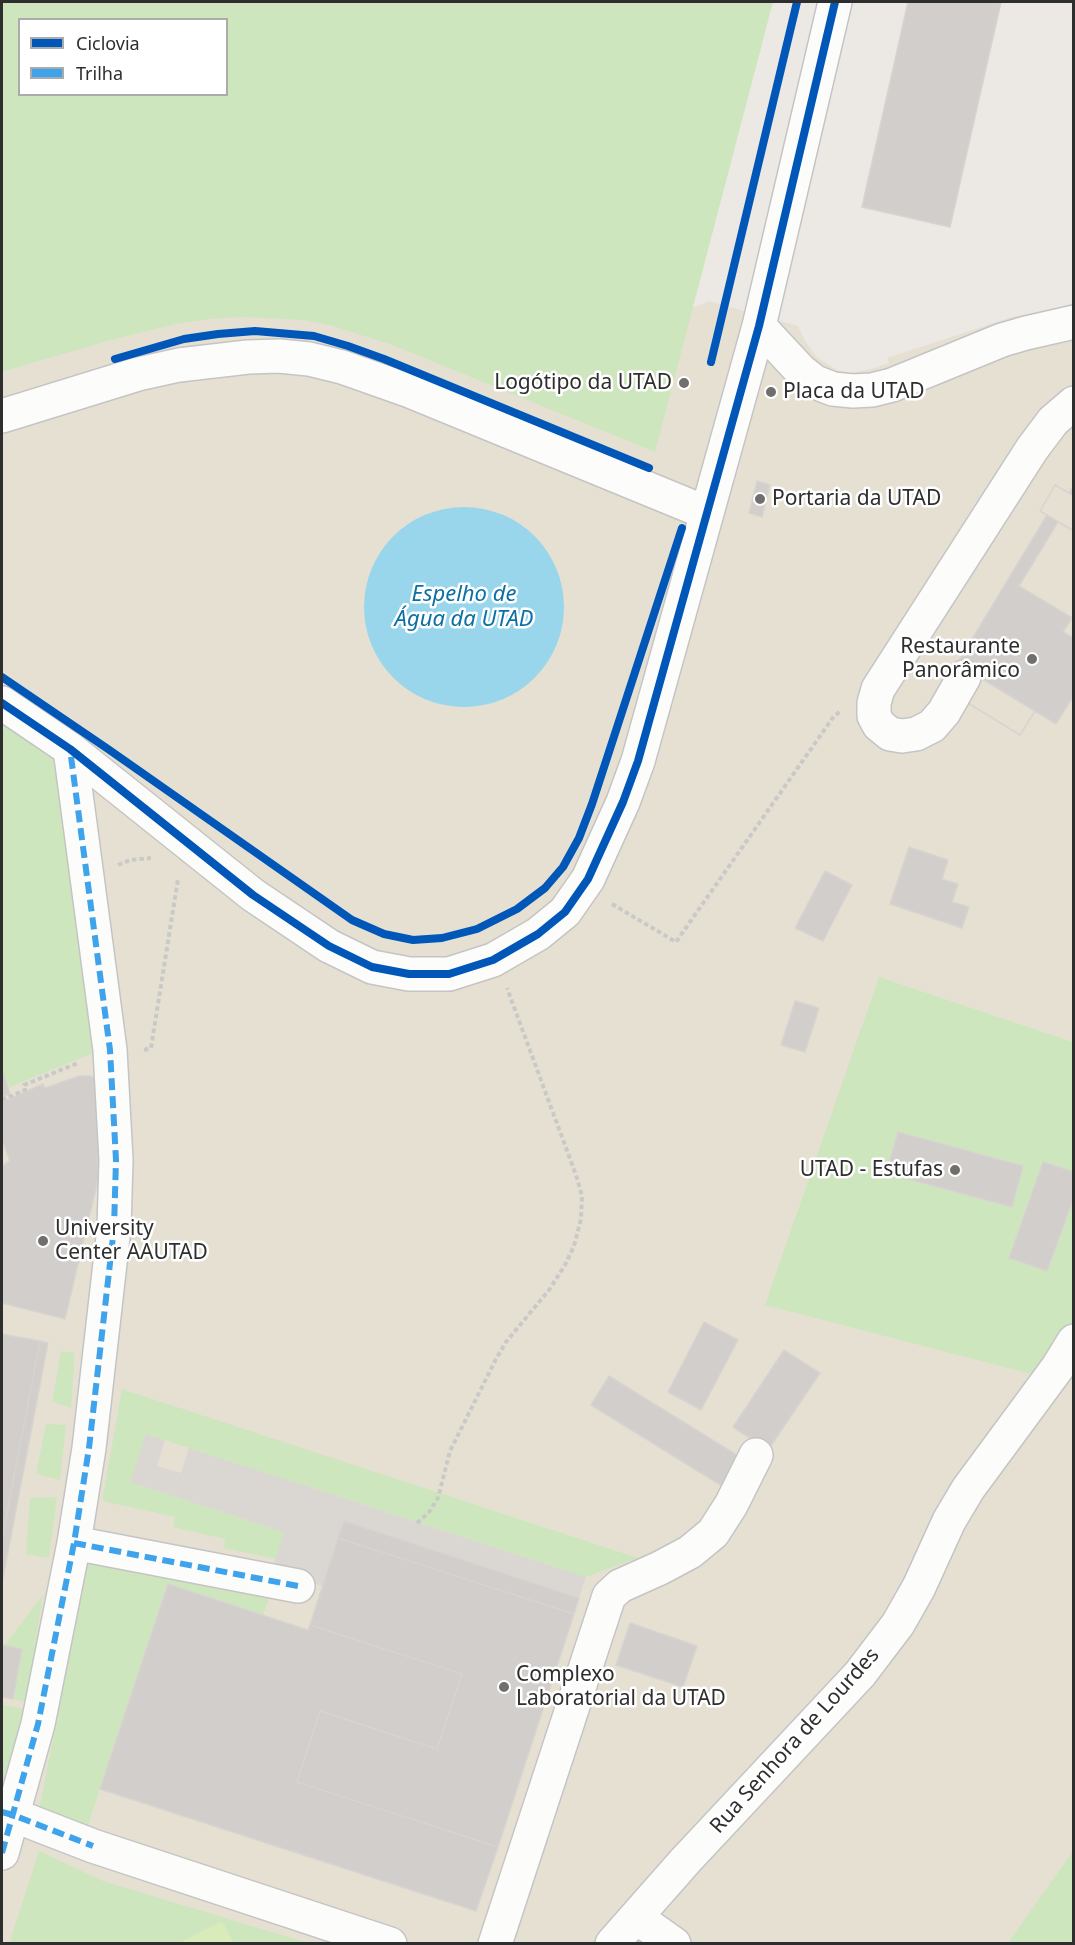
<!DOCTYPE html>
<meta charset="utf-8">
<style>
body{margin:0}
#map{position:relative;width:1075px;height:1945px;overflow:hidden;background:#ece8e4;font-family:"Noto Sans",sans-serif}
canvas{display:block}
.frame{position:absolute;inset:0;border:3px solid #2e2e2e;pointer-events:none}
.legend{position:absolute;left:18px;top:18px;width:210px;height:78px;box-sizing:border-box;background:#fff;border:2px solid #ababab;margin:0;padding:8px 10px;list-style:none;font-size:18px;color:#2e2e2e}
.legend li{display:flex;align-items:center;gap:12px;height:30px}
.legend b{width:30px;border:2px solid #ababab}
</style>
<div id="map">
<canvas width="1075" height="1945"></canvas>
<div class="frame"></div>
<ul class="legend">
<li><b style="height:8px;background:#0057b8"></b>Ciclovia</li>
<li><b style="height:8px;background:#3ea3eb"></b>Trilha</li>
</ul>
</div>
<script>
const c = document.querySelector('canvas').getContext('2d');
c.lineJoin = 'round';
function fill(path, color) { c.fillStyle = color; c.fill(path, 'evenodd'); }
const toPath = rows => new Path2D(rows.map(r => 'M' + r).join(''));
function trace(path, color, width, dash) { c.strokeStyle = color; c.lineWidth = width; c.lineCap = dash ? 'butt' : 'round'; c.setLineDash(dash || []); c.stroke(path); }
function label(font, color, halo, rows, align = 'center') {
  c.font = font + ' "Noto Sans",sans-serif'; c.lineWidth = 5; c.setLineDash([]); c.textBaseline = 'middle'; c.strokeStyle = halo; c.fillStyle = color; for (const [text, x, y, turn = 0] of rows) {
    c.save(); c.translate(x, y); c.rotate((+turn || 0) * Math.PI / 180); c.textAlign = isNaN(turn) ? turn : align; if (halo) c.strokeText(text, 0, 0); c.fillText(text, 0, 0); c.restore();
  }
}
fill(toPath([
 [2,2,399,2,511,381,709,301,798,326,805,341,817,357,837,370,850,373,871,369,889,363,887,358,1012,317,1073,305,1073,1943,2,1944],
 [20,20,226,20,226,94,20,94]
]), '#e6e0d3');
fill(toPath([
 [2,2,773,2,655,452,392,345,333,326,303,320,244,317,209,319,176,324,107,341,2,372],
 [20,20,226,20,226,94,20,94],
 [2,719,57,760,93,1053,8,1088,2,1069],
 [879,977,1073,1042,1073,1321,1044,1369,1031,1374,765,1305],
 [61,1351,75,1353,71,1408,52,1402],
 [122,1389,638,1558,586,1577,146,1434,131,1482,284,1532,276,1559,223,1548,225,1539,173,1527,175,1517,102,1501],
 [46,1424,66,1425,60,1480,36,1474],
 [57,1497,49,1558,26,1554,30,1498],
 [89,1558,271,1592,263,1615,168,1584,88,1825,38,1815],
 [43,1595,26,1702,13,1699,22,1649,4,1646],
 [2,1704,24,1709,8,1799,2,1798],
 [39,1851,103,1881,308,1943,9,1944],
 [1073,1851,1073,1943,1008,1943]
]), '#cee6be');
fill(toPath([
 [222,1921,234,1943,179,1943]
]), '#d9eabb');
fill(toPath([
 [146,1434,165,1440,157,1466,181,1473,189,1448,586,1577,579,1598,344,1521,322,1586,272,1570,284,1532,130,1482]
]), '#dad6d2');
fill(toPath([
 '364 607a100 100 0 1 1 200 0a100 100 0 1 1-200 0Z'
]), '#99d6ec');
const building = toPath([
 [908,2,1001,2,950,227,862,207,908,2],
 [757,481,770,485,762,517,749,513,757,481],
 [1074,484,1074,695,1056,724,1035,711,1020,735,963,700,957,664,1047,515,1040,511,1055,485,1069,493,1074,484],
 [1055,485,1074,496,1074,531,1040,511,1055,485],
 [1058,522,1074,531,1074,619,1019,586,1058,522],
 [1072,618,1074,619,1074,638,1063,632,1072,618],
 [977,676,1035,711,1020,735,963,700,977,676],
 [909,847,948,860,942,879,958,884,952,902,969,907,962,928,890,904,909,847],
 [825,871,852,885,823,941,795,928,825,871],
 [795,1001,819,1008,805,1052,781,1045,795,1001],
 [2,1069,10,1094,2,1097,2,1069],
 [79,1076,90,1076,95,1078,97,1083,98,1180,65,1319,2,1303,2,1166,10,1161,2,1140,2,1102,43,1084,45,1088,79,1076],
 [898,1132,1023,1166,1012,1207,886,1173,898,1132],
 [1043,1162,1074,1172,1074,1197,1047,1271,1009,1258,1043,1162],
 [704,1322,738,1340,701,1410,668,1392,704,1322],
 [2,1334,40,1341,2,1540,2,1334],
 [40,1341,48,1343,2,1583,2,1540,40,1341],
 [784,1350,820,1373,768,1450,733,1427,784,1350],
 [609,1376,740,1457,722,1486,591,1405,609,1376],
 [344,1521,579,1598,574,1614,338,1538,344,1521],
 [338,1538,574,1614,498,1847,297,1782,320,1711,437,1749,462,1674,310,1625,338,1538],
 [168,1584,308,1630,310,1625,462,1674,437,1749,320,1711,297,1782,498,1847,476,1911,100,1789,168,1584],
 [630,1623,697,1646,683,1687,616,1665,630,1623],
 [2,1645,22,1649,13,1699,2,1697,2,1645]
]);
fill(building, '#d1cecb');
trace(building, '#d7d4d0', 1.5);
const minor = toPath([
 [759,326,801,371,815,382,833,389,853,391,872,390,892,385,1002,340,1026,333,1074,322],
 [2,416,138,374,179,365,248,357,279,356,309,359,342,367,410,391,707,513],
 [964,677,944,712,932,726,916,734,902,736,890,734,879,725,874,716,874,703,878,689,1032,449,1053,421,1074,403],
 [2,703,70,749,253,895,329,946,372,967,409,974,449,974,493,960,538,934,565,912,588,879,623,802,638,761,759,326,835,2],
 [74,1543,298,1586],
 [2,1812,13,1815,93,1846,390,1944],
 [2,1853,38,1724,74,1543,89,1448,114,1228,116,1160,110,1050,70,749],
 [636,1917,674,1944],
 [495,1944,609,1596,620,1586,660,1568,690,1552,713,1533,731,1505,756,1455],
 [612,1944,686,1860,860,1674,898,1624,919,1587,949,1521,968,1489,1058,1367,1074,1341]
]);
trace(minor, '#c5c4c5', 36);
trace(toPath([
 [118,865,130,860,151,858],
 [612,904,676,942,834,716,841,711],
 [144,1050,151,1048,178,879],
 [2,1100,25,1090,24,1085,78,1063],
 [417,1523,429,1512,438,1498,450,1451,497,1357,506,1342,549,1290,565,1265,574,1246,581,1219,582,1196,576,1175,507,988]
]), '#c9c9c8', 4, [4.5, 3]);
trace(minor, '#fcfcfb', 33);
trace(toPath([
 [74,1543,298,1586],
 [2,1812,13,1815,93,1846],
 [2,1853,38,1724,74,1543,89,1448,114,1228,116,1160,110,1050,70,749]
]), '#3ea3eb', 6, [12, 6]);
trace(toPath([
 [115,359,184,339,218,334,255,331,314,336,348,346,384,359,649,468],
 [711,362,797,2],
 [2,677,108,749,352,920,384,934,413,940,442,938,477,929,517,909,545,888,563,867,579,838,592,804,682,528],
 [2,703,70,749,253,895,329,946,372,967,409,974,449,974,493,960,538,934,565,912,588,879,623,802,638,761,759,326,835,2]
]), '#0057b8', 8);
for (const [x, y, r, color] of [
 [684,383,6,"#706f6e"],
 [771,392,6,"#706f6e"],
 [760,499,6,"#706f6e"],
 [1032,659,6,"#706f6e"],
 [955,1170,6,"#706f6e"],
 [43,1241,6,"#706f6e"],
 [504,1687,6,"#706f6e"]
]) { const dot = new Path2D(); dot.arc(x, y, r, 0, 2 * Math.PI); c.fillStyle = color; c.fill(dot); trace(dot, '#fff', 2); }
label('21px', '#2e2e2e', '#fff', [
 ["Logótipo da UTAD",672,383,"right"],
 ["Placa da UTAD",783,392],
 ["Portaria da UTAD",772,499],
 ["Restaurante",1020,647,"right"],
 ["Panorâmico",1020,671,"right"],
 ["UTAD - Estufas",943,1170,"right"],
 ["University",55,1229],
 ["Center AAUTAD",55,1253],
 ["Complexo",516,1675],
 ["Laboratorial da UTAD",516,1699]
], 'left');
label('21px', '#2e2e2e', '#fff', [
 ["Rua Senhora de Lourdes",795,1741,-48]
]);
label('italic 22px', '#0d6fa3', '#fff', [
 ["Espelho de",464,595],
 ["Água da UTAD",464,620]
]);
</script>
